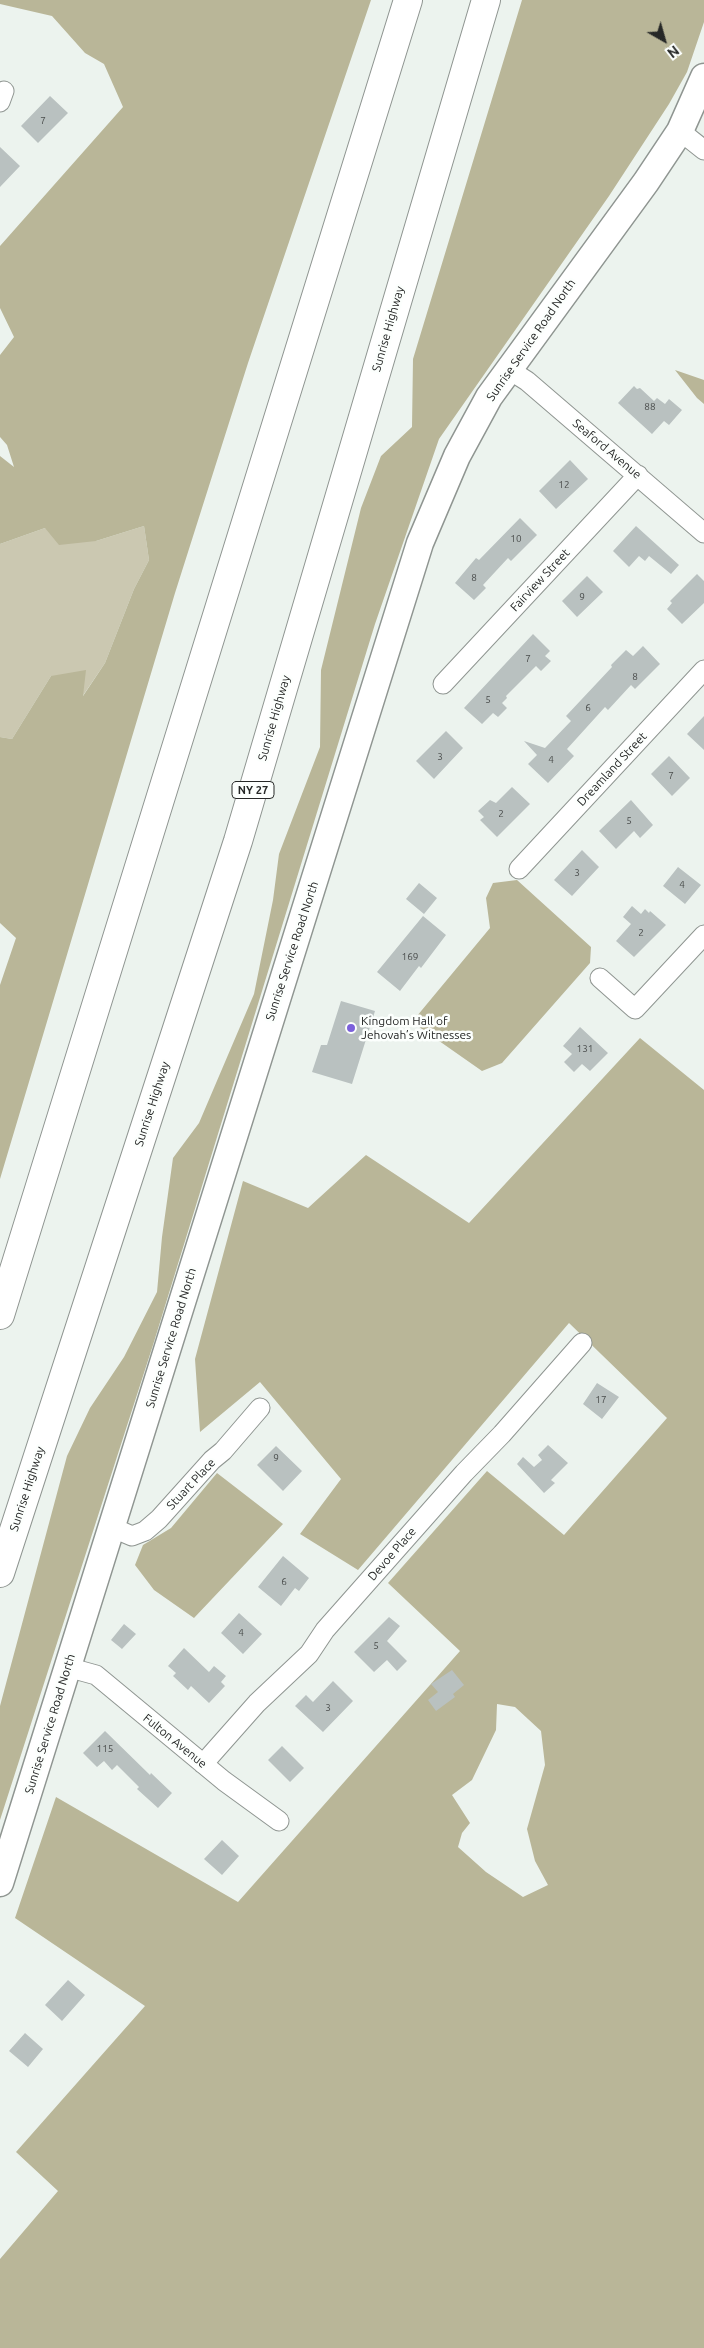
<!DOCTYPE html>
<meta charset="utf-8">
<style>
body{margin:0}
#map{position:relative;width:704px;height:2348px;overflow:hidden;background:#ecf3ee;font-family:Ubuntu,sans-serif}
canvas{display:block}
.north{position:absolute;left:639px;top:15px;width:50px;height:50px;-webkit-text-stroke:4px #fcfffd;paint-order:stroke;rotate:142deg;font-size:14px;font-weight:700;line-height:20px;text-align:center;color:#262827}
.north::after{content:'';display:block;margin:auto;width:18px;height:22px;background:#262827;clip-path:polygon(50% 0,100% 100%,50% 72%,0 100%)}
</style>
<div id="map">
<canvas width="704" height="2348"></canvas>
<div class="north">N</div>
</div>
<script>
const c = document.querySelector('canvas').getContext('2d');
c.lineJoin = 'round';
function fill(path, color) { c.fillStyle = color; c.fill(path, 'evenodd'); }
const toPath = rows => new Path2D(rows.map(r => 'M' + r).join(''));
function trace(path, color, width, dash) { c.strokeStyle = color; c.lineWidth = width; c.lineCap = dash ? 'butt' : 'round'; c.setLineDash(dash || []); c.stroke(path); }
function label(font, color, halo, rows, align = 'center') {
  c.font = font + ' Ubuntu,sans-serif'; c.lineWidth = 5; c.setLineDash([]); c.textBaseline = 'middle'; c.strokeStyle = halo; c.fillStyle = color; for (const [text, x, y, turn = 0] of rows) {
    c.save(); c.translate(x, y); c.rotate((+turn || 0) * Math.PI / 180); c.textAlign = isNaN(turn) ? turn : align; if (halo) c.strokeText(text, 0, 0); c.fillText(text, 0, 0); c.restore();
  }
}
fill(toPath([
 [144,526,149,560,134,589,105,663,82,697,51,676,12,739,0,737,0,544,45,528,96,541]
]), '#cbc8b1');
fill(toPath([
 [0,0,371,0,248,363,175,593,0,1179,0,985,16,938,0,923,0,737,12,739,51,676,86,670,83,696,105,663,134,589,149,560,144,526,96,541,59,545,45,528,0,544,0,456,14,467,7,445,0,437,0,355,14,337,0,308,0,246,123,107,104,64,85,53,52,16,0,4],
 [522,0,704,0,704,22,687,72,669,104,609,196,439,439,375,624,153,1345,0,1820,0,1706,67,1456,90,1408,124,1357,157,1292,162,1237,173,1158,199,1123,254,994,273,900,279,854,320,747,321,670,361,508,381,456,412,427,413,359],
 [675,370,704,380,704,404,697,398],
 [517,880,591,947,590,963,502,1063,482,1071,412,1022,490,928,486,898,493,883],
 [640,1038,704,1090,704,2348,0,2348,0,2259,58,2191,16,2152,145,2006,15,1918,56,1797,238,1902,460,1651,388,1583,487,1471,564,1535,667,1418,569,1323,358,1570,300,1534,341,1479,260,1382,200,1432,195,1359,243,1181,308,1208,366,1155,469,1223],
 [497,1704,515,1707,541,1731,545,1765,527,1829,535,1861,548,1885,523,1897,486,1872,458,1847,462,1833,470,1823,452,1795,472,1780,496,1730],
 [217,1473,283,1524,194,1618,154,1590,135,1565,143,1545,171,1528]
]), '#b9b698');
fill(toPath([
 [50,96,68,113,38,143,21,126],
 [0,147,20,166,0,187],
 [634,386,637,389,640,388,654,401,657,398,665,404,669,399,682,410,669,425,664,421,652,434,618,403],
 [570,460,588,479,556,509,539,491],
 [520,518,537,535,511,561,508,558,483,585,486,588,474,600,455,583,476,558,479,560],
 [636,526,679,565,671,574,649,556,645,561,639,556,629,567,613,551],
 [697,574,704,581,704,603,682,624,667,609,672,603,670,601],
 [587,576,603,592,577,617,562,601],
 [533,634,550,651,545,656,551,661,541,671,536,666,506,696,507,698,502,703,507,708,498,717,493,713,482,724,464,708],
 [643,646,660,664,635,689,631,685,608,710,605,707,567,749,574,756,548,783,528,764,537,755,524,741,545,748,571,721,566,716,612,667,611,665,626,650,633,656],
 [704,716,704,750,687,734],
 [446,731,463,748,434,779,416,761],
 [669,756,690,778,672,796,651,774],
 [512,787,530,804,497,837,480,820,484,817,478,811,490,800,496,803],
 [631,800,653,825,640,838,634,831,616,849,599,831],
 [582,850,599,867,572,896,554,880],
 [678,867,701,885,685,904,663,886],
 [419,883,437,898,424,914,406,899],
 [632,906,641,914,645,909,649,913,650,911,666,925,634,957,616,941,631,924,623,917],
 [423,916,446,935,421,968,419,966,400,991,377,972],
 [341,1001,375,1011,352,1084,312,1072,321,1045,327,1045],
 [580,1027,608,1053,590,1071,582,1064,574,1072,564,1062,572,1054,563,1046],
 [597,1383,619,1397,602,1419,583,1404],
 [548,1445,568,1463,551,1480,555,1483,544,1493,517,1464,523,1457,534,1467,542,1460,538,1455],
 [276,1446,302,1471,283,1491,257,1465],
 [283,1556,309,1578,299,1591,295,1588,281,1606,258,1587],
 [239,1613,262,1634,243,1654,221,1633],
 [389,1617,400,1626,387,1641,407,1661,397,1671,387,1660,374,1672,354,1652],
 [124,1624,136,1634,122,1649,111,1640],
 [184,1648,209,1672,214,1666,226,1676,221,1682,225,1686,209,1703,191,1686,188,1690,173,1676,176,1673,168,1666],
 [452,1670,464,1685,453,1694,455,1697,436,1711,428,1700,438,1692,431,1684],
 [333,1681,353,1701,323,1732,295,1706,306,1695,313,1702],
 [105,1731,150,1775,151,1773,172,1793,158,1808,137,1789,139,1787,117,1765,112,1770,104,1761,97,1767,83,1753],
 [282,1746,304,1768,290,1782,268,1760],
 [222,1840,239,1856,222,1875,204,1859],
 [68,1980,85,1995,62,2021,45,2005],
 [25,2033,43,2049,28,2067,9,2051]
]), '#b9c1c0');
const street = toPath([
 [0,102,4,91],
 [680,131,704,150],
 [508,369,527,381,704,533],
 [443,684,638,475],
 [519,869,704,670],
 [600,978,635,1009,704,935],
 [111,1527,132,1536,145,1531,159,1519,212,1460,223,1451,260,1408],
 [67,1667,96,1675,224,1781,279,1821],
 [203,1764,257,1703,309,1654,325,1630,464,1473,502,1434,582,1343]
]);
const secondary = toPath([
 [0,1883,420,543,457,456,489,397,646,182,680,131,704,77]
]);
const highway = toPath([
 [0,1315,408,0],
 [0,1573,238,841,486,0]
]);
trace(street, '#8f9591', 21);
trace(secondary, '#8f9591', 29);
trace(highway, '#8f9591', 30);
trace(street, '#fff', 19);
trace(secondary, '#fff', 26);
trace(highway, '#fff', 28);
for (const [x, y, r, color] of [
 [351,1028,5,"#7c61db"]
]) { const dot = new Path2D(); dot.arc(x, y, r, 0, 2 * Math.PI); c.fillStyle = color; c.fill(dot); trace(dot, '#fcfffd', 2); }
label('10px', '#4b4e4d', null, [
 ["7",43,121],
 ["88",650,407],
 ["12",564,485],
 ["10",516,539],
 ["8",474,578],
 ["9",582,597],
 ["7",528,659],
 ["8",635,677],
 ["5",488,700],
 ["6",588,708],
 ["3",440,757],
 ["4",551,760],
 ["7",671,776],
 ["2",501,814],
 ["5",629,821],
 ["3",577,873],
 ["4",682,885],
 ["2",641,933],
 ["169",410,957],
 ["131",585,1049],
 ["17",601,1400],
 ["9",276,1458],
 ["6",284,1582],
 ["4",241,1633],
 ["5",376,1646],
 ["3",328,1708],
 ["115",105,1749]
]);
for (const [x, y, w] of [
 [253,790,42]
]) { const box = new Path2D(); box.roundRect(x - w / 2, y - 8.5, w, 17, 4); c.fillStyle = '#fcfffd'; c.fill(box); trace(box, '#262827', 1); }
label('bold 11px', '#262827', null, [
 ["NY 27",253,790]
]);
label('12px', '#262827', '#fcfffd', [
 ["Sunrise Highway",388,329,-74],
 ["Sunrise Service Road North",531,340,-55],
 ["Seaford Avenue",607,449,40],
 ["Fairview Street",540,580,-47],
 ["Sunrise Highway",274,718,-74],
 ["Dreamland Street",612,769,-47],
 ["Sunrise Service Road North",292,951,-72],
 ["Sunrise Highway",152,1104,-72],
 ["Sunrise Service Road North",171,1338,-73],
 ["Stuart Place",191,1484,-47],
 ["Sunrise Highway",27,1489,-72],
 ["Devoe Place",392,1554,-49],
 ["Sunrise Service Road North",50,1724,-73],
 ["Fulton Avenue",175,1741,39]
]);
label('12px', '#262827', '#fcfffd', [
 ["Kingdom Hall of",361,1021],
 ["Jehovah’s Witnesses",361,1035]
], 'left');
</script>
